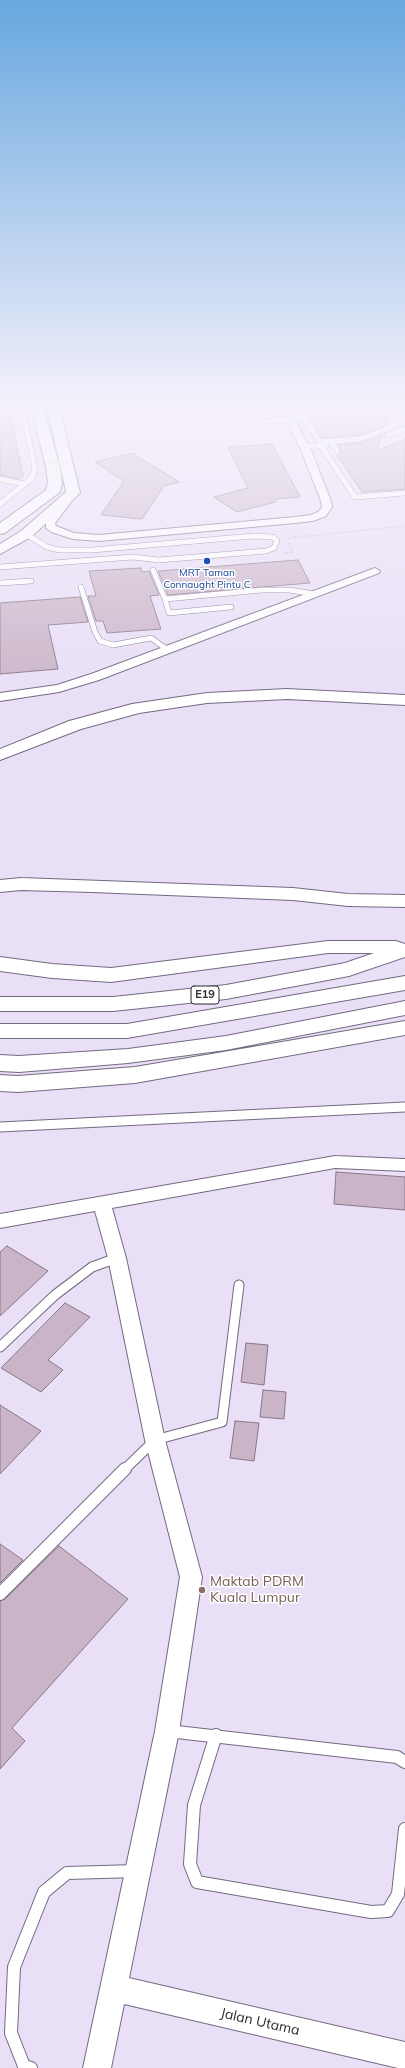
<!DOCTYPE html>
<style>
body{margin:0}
canvas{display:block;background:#e9dff7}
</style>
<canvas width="405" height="2068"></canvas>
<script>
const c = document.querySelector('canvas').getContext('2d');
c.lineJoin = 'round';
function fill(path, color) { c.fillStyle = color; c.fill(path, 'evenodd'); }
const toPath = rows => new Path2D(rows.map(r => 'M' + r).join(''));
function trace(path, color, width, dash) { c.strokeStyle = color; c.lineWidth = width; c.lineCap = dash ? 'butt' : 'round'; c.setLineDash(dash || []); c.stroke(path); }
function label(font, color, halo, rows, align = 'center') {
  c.font = font + ' Mulish,sans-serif'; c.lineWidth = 3; c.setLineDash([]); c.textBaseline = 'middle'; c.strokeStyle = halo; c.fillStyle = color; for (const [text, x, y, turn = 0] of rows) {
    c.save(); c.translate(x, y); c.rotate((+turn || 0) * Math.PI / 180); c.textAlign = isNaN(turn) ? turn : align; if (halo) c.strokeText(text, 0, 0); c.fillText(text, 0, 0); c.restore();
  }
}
const building = toPath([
 [0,407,9,407,23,476,19,479,0,475,0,407],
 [304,407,391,407,385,426,359,435,322,438,304,407],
 [382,435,377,451,405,439,405,489,362,492,337,455,341,451,338,445,361,443,382,435],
 [272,444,300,497,277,499,275,502,237,512,214,497,248,488,228,447,272,444],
 [132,453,179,482,164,486,142,519,101,515,124,481,95,462,132,453],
 [298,560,310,583,168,595,158,571,298,560],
 [141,568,142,572,149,571,159,595,150,596,161,629,107,633,103,621,96,621,88,596,96,596,89,571,141,568],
 [80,597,88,622,48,625,58,669,0,674,0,603,80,597],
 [336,1172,405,1177,405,1210,334,1204,336,1172],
 [7,1246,48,1271,0,1316,0,1252,7,1246],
 [65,1303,90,1317,48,1360,63,1370,41,1392,1,1368,65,1303],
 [246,1343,268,1345,264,1385,241,1382,246,1343],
 [263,1390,286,1392,284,1419,260,1417,263,1390],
 [0,1405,41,1431,0,1474,0,1405],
 [235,1421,259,1423,254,1461,230,1458,235,1421],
 [0,1544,23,1560,0,1583,0,1544],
 [59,1546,128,1599,12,1728,25,1741,0,1769,0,1601,5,1599,59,1546]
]);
fill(building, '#cab5c8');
trace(building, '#8a7788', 1);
const laneFar2 = toPath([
 [297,407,320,442,360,439,393,427,401,418,404,407],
 [267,421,303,418],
 [387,435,405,429],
 [333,445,337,451],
 [321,446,355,497,405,493],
 [305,447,326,445],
 [0,479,24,484],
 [0,504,32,478,35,468,22,407],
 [0,567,133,557,159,560,266,551,274,548,277,541,273,537,253,536,92,550,59,550,47,547,26,534],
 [153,570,165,599],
 [0,583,31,581],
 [81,587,95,632,100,641,113,645,151,638,168,650],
 [231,607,169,613,165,599,262,590,289,590,315,594]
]);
const laneFar1 = toPath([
 [0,1127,405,1107],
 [0,1347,55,1295,92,1267,117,1258],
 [124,1470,155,1440,222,1422,239,1285]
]);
const lane = toPath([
 [0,1594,125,1469],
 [168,1731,397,1757,405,1762],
 [216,1735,194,1805,190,1864,197,1882,371,1912,388,1911,398,1894,405,1829],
 [31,2068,24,2066,11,2033,14,1967,44,1892,67,1873,136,1871]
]);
const street = toPath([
 [279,407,288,407,311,450,331,501,332,507,326,516,313,521,295,523,99,541,73,539,51,532,46,528,46,521,69,491,73,490,78,493,55,523,56,526,74,533,99,535,295,517,311,515,318,512,322,507,321,501,301,450,279,407],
 [375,568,380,571,379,573,99,680,59,692,0,701,0,693,57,685,91,674,375,568],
 [335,1156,405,1159,405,1171,335,1168,112,1208,126,1258,165,1440,202,1577,179,1731,129,1978,405,2042,405,2068,398,2068,124,2004,111,2068,83,2068,155,1731,180,1577,145,1440,108,1258,95,1211,0,1228,0,1214,335,1156]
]);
const secondary = toPath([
 [31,407,43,407,60,467,62,482,60,492,5,533,0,534,0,523,46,490,48,482,46,467,31,407],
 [47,407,59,407,80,493,31,537,0,554,0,544,21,531,66,492,47,407]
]);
const highway = toPath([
 [287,689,405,695,405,705,287,699,207,703,139,713,81,729,0,760,0,749,69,721,132,704,207,693,287,689],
 [21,878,293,888,348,894,405,895,405,907,348,906,293,900,92,892,21,890,0,892,0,880,21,878],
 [328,941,396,941,405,944,405,957,349,976,226,999,113,1011,0,1011,0,997,113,997,226,985,345,963,374,953,328,953,111,982,52,978,0,971,0,957,52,964,111,968,328,941],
 [405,976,405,990,127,1038,0,1038,0,1024,127,1024,405,976],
 [405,1001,405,1015,226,1050,128,1063,19,1072,0,1071,0,1055,19,1056,128,1049,226,1036,405,1001],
 [405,1021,405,1035,135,1083,18,1092,0,1091,0,1075,18,1076,135,1067,405,1021]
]);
trace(laneFar2, '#746a80', 6);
trace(laneFar1, '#746a80', 11);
trace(lane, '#746a80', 14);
trace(street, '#746a80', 2);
trace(secondary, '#746a80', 2);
trace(highway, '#746a80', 2);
trace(toPath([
 [288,538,405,526],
 [285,553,293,552,289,543]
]), '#90899a', 1.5, [0.5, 2]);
trace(laneFar2, '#fff', 5);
trace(laneFar1, '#fff', 9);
trace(lane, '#fff', 12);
fill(street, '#fff');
fill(secondary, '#fff');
fill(highway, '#fff');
trace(toPath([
 [41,464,70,462]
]), '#90899a', 1.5, [0.5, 2]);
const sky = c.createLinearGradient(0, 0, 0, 697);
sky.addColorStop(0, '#67a7df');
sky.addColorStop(0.58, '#f5f1fb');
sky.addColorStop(1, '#f5f1fb00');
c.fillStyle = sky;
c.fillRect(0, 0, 405, 697);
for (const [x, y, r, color] of [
 [207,561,4,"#1a4fb4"],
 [202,1590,4,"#8d6e63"]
]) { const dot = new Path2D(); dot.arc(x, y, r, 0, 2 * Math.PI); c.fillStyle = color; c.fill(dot); trace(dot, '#fff', 1.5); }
label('10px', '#164399', '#fff', [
 ["MRT Taman",207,573],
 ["Connaught Pintu C",207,585]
]);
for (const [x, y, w] of [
 [205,995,28]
]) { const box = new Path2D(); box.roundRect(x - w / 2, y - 9, w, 18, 3); c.fillStyle = '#fff'; c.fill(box); trace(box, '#2d2932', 1); }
label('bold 11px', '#2d2932', null, [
 ["E19",205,995]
]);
label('14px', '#785e54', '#fff', [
 ["Maktab PDRM",210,1582],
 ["Kuala Lumpur",210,1598]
], 'left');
label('14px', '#2d2932', '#fff', [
 ["Jalan Utama",260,2022,13]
]);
</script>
